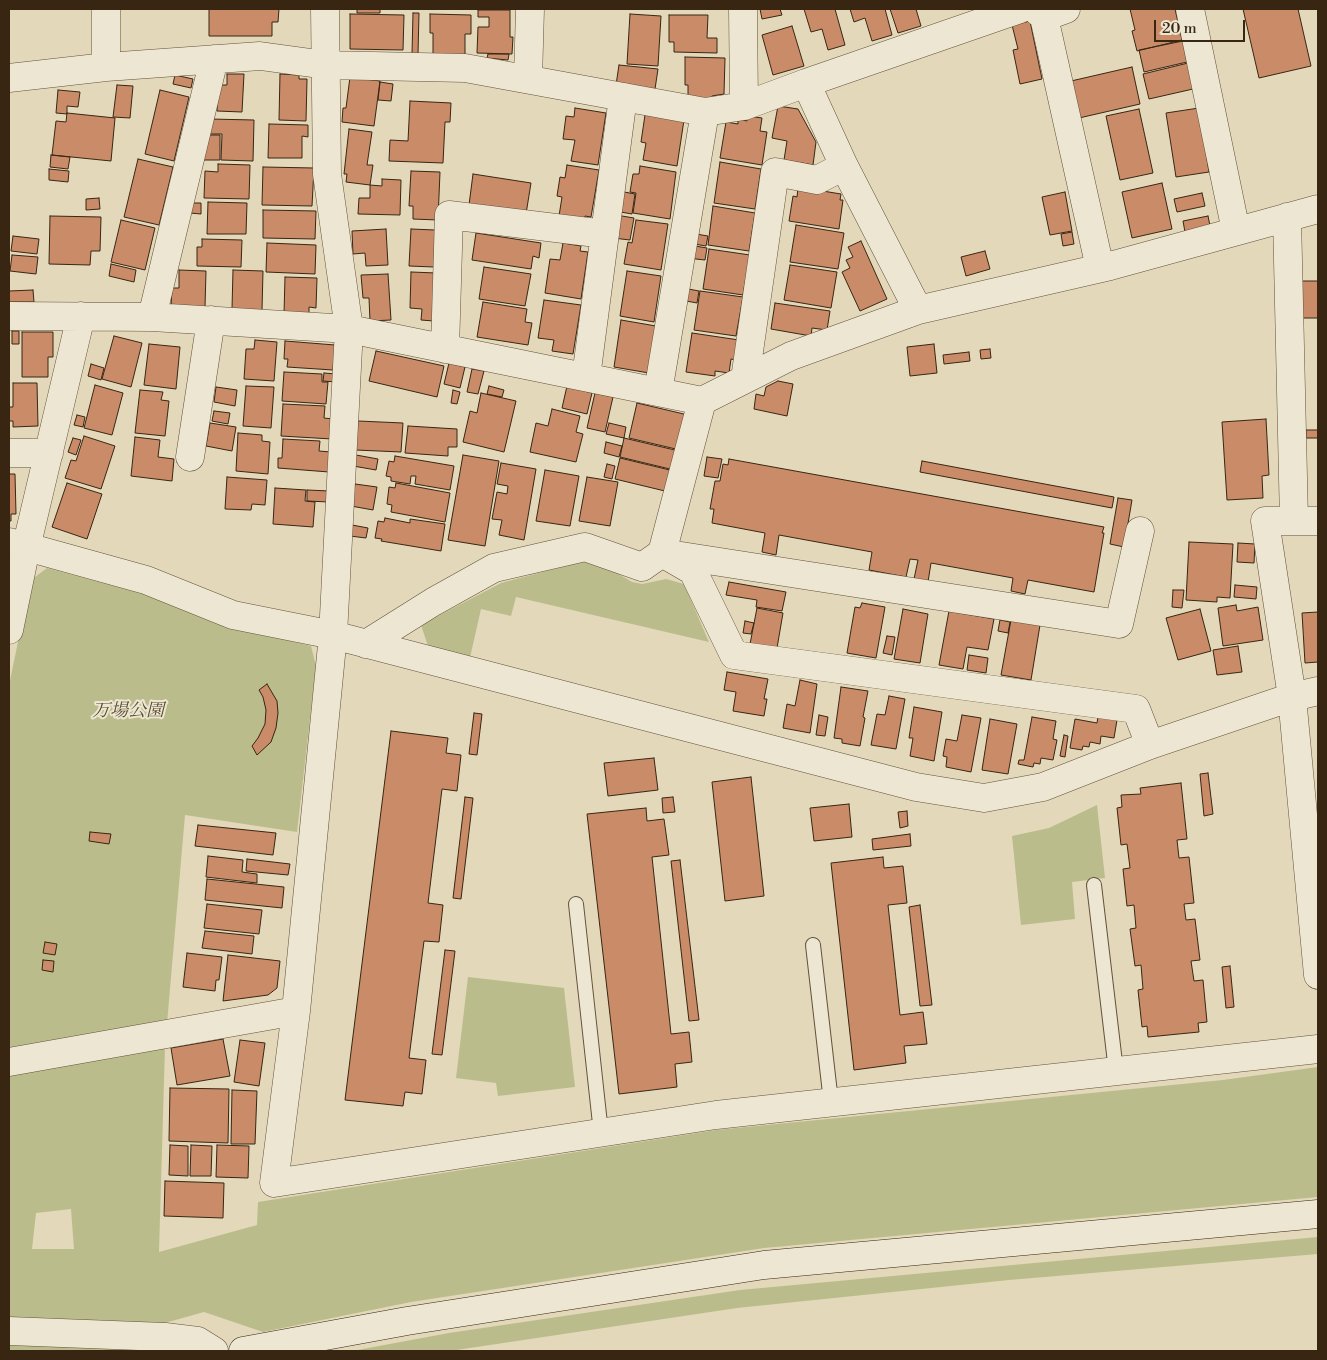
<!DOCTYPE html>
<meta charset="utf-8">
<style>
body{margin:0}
#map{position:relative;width:1327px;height:1360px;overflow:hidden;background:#e3d8b9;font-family:"Libre Bodoni",serif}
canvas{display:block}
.frame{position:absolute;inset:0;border:10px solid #382613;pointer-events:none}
.scale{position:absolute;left:1154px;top:20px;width:91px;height:22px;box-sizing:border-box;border:2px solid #382613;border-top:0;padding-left:6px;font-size:15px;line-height:18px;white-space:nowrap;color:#382613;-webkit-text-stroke:4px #ede6d2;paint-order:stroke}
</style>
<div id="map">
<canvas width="1327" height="1360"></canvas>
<div class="frame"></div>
<div class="scale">20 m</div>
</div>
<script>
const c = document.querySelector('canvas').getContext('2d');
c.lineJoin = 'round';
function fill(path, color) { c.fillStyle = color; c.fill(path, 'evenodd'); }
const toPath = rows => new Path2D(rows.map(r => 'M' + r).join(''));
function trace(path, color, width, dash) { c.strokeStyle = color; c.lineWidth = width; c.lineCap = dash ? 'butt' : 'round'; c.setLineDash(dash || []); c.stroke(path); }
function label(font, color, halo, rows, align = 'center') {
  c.font = font + ' "Libre Bodoni","Noto Serif JP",serif'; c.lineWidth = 4; c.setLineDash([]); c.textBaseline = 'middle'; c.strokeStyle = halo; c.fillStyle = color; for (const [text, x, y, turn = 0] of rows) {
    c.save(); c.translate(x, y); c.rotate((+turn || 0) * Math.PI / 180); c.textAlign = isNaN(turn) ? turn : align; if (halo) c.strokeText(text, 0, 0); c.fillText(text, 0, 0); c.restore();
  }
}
fill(toPath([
 [584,561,602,564,632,582,642,584,666,579,684,584,709,642,516,597,511,616,481,609,469,662,430,652,421,625,501,583],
 [47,568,184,605,218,624,311,646,316,666,297,832,185,815,165,1047,159,1252,257,1225,258,1202,716,1130,1223,1080,1318,1067,1318,1197,764,1248,411,1302,263,1332,204,1312,154,1326,9,1320,9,685,31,580],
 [71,1209,74,1249,32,1249,36,1213],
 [1097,805,1105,878,1072,882,1075,919,1021,925,1012,836,1049,828],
 [468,977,564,988,575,1087,498,1096,496,1083,456,1078],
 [1318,1237,1318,1254,1009,1280,737,1308,450,1351,352,1351,449,1333,740,1290],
 [9,1345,150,1349,143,1351,9,1351]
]), '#babd8b');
const building = toPath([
 [209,9,279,9,278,22,272,22,272,36,209,36,209,9],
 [357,9,380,9,380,13,357,13,357,9],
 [760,9,780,9,782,15,762,19,760,9],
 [804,9,835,9,845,45,828,50,822,29,811,32,804,9],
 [850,9,885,9,892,35,872,41,865,18,854,22,850,9],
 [890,9,916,9,921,26,898,33,890,9],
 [1130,9,1175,9,1182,40,1137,51,1132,31,1135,30,1130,9],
 [1243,9,1298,9,1311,66,1259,78,1243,9],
 [478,10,510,10,510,37,513,37,512,54,477,53,478,27,489,27,489,17,478,17,478,10],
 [413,13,419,13,418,54,412,54,413,13],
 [350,14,404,15,403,50,350,49,350,14],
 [430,14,471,15,471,34,465,34,465,55,433,55,433,33,430,33,430,14],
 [630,14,661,16,658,66,627,64,630,14],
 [669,15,708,15,707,38,717,38,717,53,674,52,674,42,669,42,669,15],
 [1030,21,1042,79,1020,84,1013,50,1018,49,1012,25,1030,21],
 [792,26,804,66,773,75,762,35,792,26],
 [1183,41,1187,62,1144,72,1139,50,1183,41],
 [488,54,509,54,508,60,487,58,488,54],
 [685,57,725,58,724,94,712,96,712,101,688,100,688,85,685,85,685,57],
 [1188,63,1193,89,1149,99,1143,74,1188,63],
 [619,65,658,69,655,89,616,85,619,65],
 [1132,67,1140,104,1079,118,1071,81,1132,67],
 [227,74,244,74,242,112,217,111,218,85,227,85,227,74],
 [280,74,299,75,299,79,307,79,306,121,279,120,280,74],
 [175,75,193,79,191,88,173,84,175,75],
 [350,77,380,81,374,126,342,122,343,108,346,108,350,77],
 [380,82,393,84,391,101,378,100,380,82],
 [117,85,133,86,130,118,113,117,117,85],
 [58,90,80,92,78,107,67,106,67,114,56,113,58,90],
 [160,90,189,97,174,161,145,154,160,90],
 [410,101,451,103,450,122,445,122,443,163,389,161,390,140,408,141,410,101],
 [778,106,798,109,816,142,813,165,784,160,787,141,772,138,778,106],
 [575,108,606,113,598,165,571,161,575,140,563,139,566,116,574,117,575,108],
 [1199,108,1209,172,1176,177,1166,113,1199,108],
 [1139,109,1153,173,1120,180,1106,116,1139,109],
 [67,113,115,118,111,161,52,155,56,121,66,122,67,113],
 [645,115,684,120,677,166,643,160,646,143,641,142,645,115],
 [748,116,762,118,760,131,767,132,762,165,720,158,726,122,738,124,738,119,747,121,748,116],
 [210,119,254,120,253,161,221,160,222,134,209,134,210,119],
 [269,124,308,125,308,137,302,136,302,158,268,158,269,124],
 [349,129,372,132,367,165,373,165,370,185,346,182,347,174,344,174,349,129],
 [204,135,220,135,220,160,203,160,204,135],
 [51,155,70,157,68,169,50,167,51,155],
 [138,159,173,167,159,225,124,217,138,159],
 [720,162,761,169,755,209,714,203,720,162],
 [218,164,250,165,249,199,204,198,205,171,218,172,218,164],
 [567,165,599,170,591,217,585,216,584,220,559,216,562,197,557,196,560,177,565,178,567,165],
 [640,166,676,172,670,219,633,213,636,193,630,192,633,174,639,174,640,166],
 [263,167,314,168,312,206,262,205,263,167],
 [49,169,69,171,68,182,49,180,49,169],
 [411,171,440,172,438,220,413,219,413,206,409,206,411,171],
 [473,174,531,183,526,214,469,205,473,174],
 [382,179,401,180,400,215,358,214,359,198,370,198,370,185,382,186,382,179],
 [1162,183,1172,229,1132,238,1122,192,1162,183],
 [798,187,841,194,840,200,843,200,839,229,789,221,793,196,797,197,798,187],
 [619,191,635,194,632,214,615,211,619,191],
 [1065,192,1072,231,1050,235,1042,197,1065,192],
 [1202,193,1205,206,1177,212,1174,199,1202,193],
 [99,198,100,209,86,210,86,199,99,198],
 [208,202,247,203,246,234,207,234,208,202],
 [190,203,201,203,201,214,190,213,190,203],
 [713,206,755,213,749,251,708,245,713,206],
 [263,210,316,211,315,239,263,238,263,210],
 [616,215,634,218,630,240,613,238,616,215],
 [50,216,101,217,100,251,91,251,90,265,49,264,50,216],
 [1208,216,1210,226,1185,232,1183,221,1208,216],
 [121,220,155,228,145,270,111,262,121,220],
 [636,220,668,224,661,270,624,264,628,242,632,243,636,220],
 [796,225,844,233,838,269,790,262,796,225],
 [386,229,388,265,366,266,365,253,353,254,352,231,386,229],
 [411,229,435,230,434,267,409,266,411,229],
 [1072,232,1074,244,1063,246,1061,234,1072,232],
 [476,233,541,243,539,258,533,256,531,269,472,260,476,233],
 [690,233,708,236,706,246,688,243,690,233],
 [13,236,39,239,37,254,11,251,13,236],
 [202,239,242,240,241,267,197,266,197,247,202,247,202,239],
 [861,241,887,299,860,311,842,272,850,268,846,260,853,257,848,247,861,241],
 [267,243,316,245,315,274,266,272,267,243],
 [563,243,581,246,580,251,588,252,581,299,545,293,550,259,560,260,563,243],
 [689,245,707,248,705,260,687,258,689,245],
 [709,249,750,255,743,295,703,289,709,249],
 [985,251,990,269,966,276,961,257,985,251],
 [12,255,38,257,36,274,10,271,12,255],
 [111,264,136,270,134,282,109,276,111,264],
 [790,265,837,272,831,308,784,300,790,265],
 [484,267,531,274,525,306,479,299,484,267],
 [179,270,206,271,205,307,171,307,172,288,179,288,179,270],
 [233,270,263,271,262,310,232,309,233,270],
 [627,271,661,276,654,322,620,316,627,271],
 [411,272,436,273,434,321,421,320,422,309,410,308,411,272],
 [388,274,391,320,370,321,369,298,363,298,361,275,388,274],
 [285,277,317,278,316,308,309,307,309,315,284,314,285,277],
 [1301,281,1318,281,1318,318,1302,318,1301,281],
 [683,288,699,291,697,303,681,300,683,288],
 [33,290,34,302,9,302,9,291,33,290],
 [700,291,743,297,736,336,694,330,700,291],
 [544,300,581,305,573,354,552,351,554,340,538,338,544,300],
 [483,302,527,309,525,322,532,323,528,345,477,337,483,302],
 [775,303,830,311,827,330,812,328,811,336,771,329,775,303],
 [621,320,656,326,649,373,614,367,621,320],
 [12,331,19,331,19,344,12,344,12,331],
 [22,332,53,332,53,357,48,357,48,377,22,377,22,332],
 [692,333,739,340,736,360,731,359,729,373,715,371,715,376,686,372,692,333],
 [114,336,142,343,131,387,102,379,114,336],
 [255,340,277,342,274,381,244,379,246,349,254,349,255,340],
 [285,341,335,345,333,370,287,367,288,359,284,359,285,341],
 [149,344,180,347,176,389,144,385,149,344],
 [934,344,937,373,910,376,907,347,934,344],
 [990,349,991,358,981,359,980,350,990,349],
 [376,351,444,366,437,397,369,381,376,351],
 [969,352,970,361,944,364,943,355,969,352],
 [449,363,465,367,460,388,444,384,449,363],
 [91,364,104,368,101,380,88,376,91,364],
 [472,369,484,371,478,394,467,392,472,369],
 [284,372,322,374,322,382,328,382,326,404,282,401,284,372],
 [324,373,336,374,336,382,323,381,324,373],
 [778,381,793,384,787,416,754,409,756,394,764,396,766,387,778,381],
 [13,383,37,383,38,426,13,427,13,421,9,421,9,407,13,407,13,383],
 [95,385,123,393,112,435,84,428,95,385],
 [246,386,274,387,271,428,243,426,246,386],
 [489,386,504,390,502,397,487,394,489,386],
 [567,386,592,393,587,414,562,408,567,386],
 [216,387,237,390,235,406,214,402,216,387],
 [140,390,163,392,161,400,169,401,165,436,135,433,140,390],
 [453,390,460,392,457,404,451,403,453,390],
 [481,393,516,401,504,452,463,442,470,411,477,413,481,393],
 [595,393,613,397,605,432,587,428,595,393],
 [637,403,688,415,680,450,629,438,637,403],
 [283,404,325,406,324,418,333,419,332,439,281,436,283,404],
 [552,409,580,416,576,432,583,434,576,462,530,452,536,423,548,426,552,409],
 [214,411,230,413,228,424,212,421,214,411],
 [77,415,85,417,83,427,74,425,77,415],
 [1266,419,1269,475,1262,476,1263,498,1227,500,1222,422,1266,419],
 [358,421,403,423,401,452,356,450,358,421],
 [210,423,236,427,232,451,206,446,210,423],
 [609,423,626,427,624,438,606,434,609,423],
 [408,426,457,429,457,447,448,447,448,456,405,453,408,426],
 [1306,430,1318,430,1318,438,1306,438,1306,430],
 [238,433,262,435,262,441,270,442,268,474,236,471,238,433],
 [84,436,115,446,101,489,65,478,71,460,76,461,84,436],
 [135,437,160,440,158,457,174,459,172,481,131,476,135,437],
 [73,438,81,440,76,455,68,452,73,438],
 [624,438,679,451,674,470,620,457,624,438],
 [283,439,320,441,319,451,331,452,329,472,278,468,278,458,282,458,283,439],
 [606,442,622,446,619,457,604,453,606,442],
 [356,455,378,459,376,470,353,466,356,455],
 [463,455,499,461,485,546,448,540,463,455],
 [395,456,454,466,450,490,415,484,416,476,411,476,410,484,391,481,391,477,386,476,389,461,394,462,395,456],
 [707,457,722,459,718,478,704,476,707,457],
 [620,458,674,471,669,492,615,479,620,458],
 [729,459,1104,527,1102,533,1104,533,1094,592,1028,580,1025,594,1011,591,1013,578,931,563,928,582,914,579,918,560,910,559,906,577,869,570,872,552,779,535,776,555,762,552,765,533,712,523,714,509,710,509,715,481,720,481,723,464,728,465,729,459],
 [922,461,1114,497,1112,508,920,472,922,461],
 [501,463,536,469,524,540,499,535,502,520,492,519,497,492,507,494,508,486,497,484,501,463],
 [607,464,615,466,612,479,604,477,607,464],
 [9,468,9,474,15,474,16,514,11,514,11,521,9,521,9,468],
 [545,470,579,476,570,526,536,521,545,470],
 [227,477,267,480,265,505,252,504,251,510,225,509,227,477],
 [587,477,618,482,610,526,579,521,587,477],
 [67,483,102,494,87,539,52,527,67,483],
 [396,483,450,493,445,522,391,512,392,505,387,504,389,487,395,488,396,483],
 [355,484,377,487,373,510,351,506,355,484],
 [275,488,306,490,305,501,315,502,313,527,273,524,275,488],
 [307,490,330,491,329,502,307,501,307,490],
 [1118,498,1132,500,1124,547,1110,544,1118,498],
 [385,518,410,523,410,519,445,524,441,551,381,541,382,539,375,538,378,521,384,522,385,518],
 [352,525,368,528,366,538,350,536,352,525],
 [1189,542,1233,544,1230,598,1217,597,1217,602,1186,600,1189,542],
 [1238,543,1255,544,1254,563,1237,562,1238,543],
 [729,582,786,592,782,611,756,607,757,600,726,595,729,582],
 [1235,585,1257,587,1256,599,1234,597,1235,585],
 [1173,590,1184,590,1182,608,1172,607,1173,590],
 [862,603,885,607,876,658,847,653,855,607,860,608,862,603],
 [1236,605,1237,611,1258,607,1263,640,1223,646,1218,608,1236,605],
 [757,608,783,613,777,648,750,644,757,608],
 [903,609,928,614,920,663,894,659,903,609],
 [1200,609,1211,651,1178,660,1166,618,1200,609],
 [949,611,994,619,988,650,967,647,963,669,939,665,949,611],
 [1318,612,1318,662,1305,663,1302,613,1318,612],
 [1000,620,1010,622,1008,633,998,631,1000,620],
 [1011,620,1040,625,1031,680,1001,675,1011,620],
 [745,621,754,623,751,634,743,633,745,621],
 [887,636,895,637,892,655,883,653,887,636],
 [1238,646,1242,672,1217,675,1213,650,1238,646],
 [969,655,988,658,986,673,967,670,969,655],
 [727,672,768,679,764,699,767,699,764,716,733,711,736,692,724,690,727,672],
 [800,680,817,684,810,733,783,728,787,704,795,706,800,680],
 [267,684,277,701,278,713,276,728,271,742,257,755,252,746,258,738,265,724,266,710,263,697,259,690,267,684],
 [841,687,868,691,863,717,865,718,860,746,842,743,842,739,834,738,841,687],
 [889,696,905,699,896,749,871,745,877,714,885,715,889,696],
 [914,707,942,712,934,761,910,756,913,738,909,738,914,707],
 [474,713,482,714,477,755,469,754,474,713],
 [819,715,828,717,825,736,816,735,819,715],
 [962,715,981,718,971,772,946,767,947,757,943,756,946,739,957,741,962,715],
 [1032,717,1056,721,1053,739,1057,740,1053,760,1041,758,1040,764,1034,763,1033,767,1018,764,1019,760,1024,760,1032,717],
 [1098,717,1117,720,1114,738,1101,736,1100,744,1090,742,1089,747,1083,746,1082,750,1070,748,1075,719,1097,723,1098,717],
 [990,719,1017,724,1008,774,982,770,990,719],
 [391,731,448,738,446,753,461,755,457,791,442,789,428,903,443,905,439,942,424,941,409,1058,426,1060,422,1094,405,1092,403,1106,345,1100,391,731],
 [1064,735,1068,736,1065,757,1060,756,1064,735],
 [654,758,658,790,608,796,604,763,654,758],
 [1208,773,1213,814,1204,816,1200,774,1208,773],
 [751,777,764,896,725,901,712,782,751,777],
 [1181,783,1187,839,1177,840,1179,858,1189,857,1194,903,1184,904,1186,920,1195,919,1200,960,1191,961,1194,981,1203,980,1207,1022,1198,1023,1199,1032,1148,1037,1147,1026,1142,1027,1138,990,1143,989,1141,965,1135,966,1130,929,1136,928,1134,905,1127,906,1123,869,1130,868,1127,844,1121,845,1117,808,1122,807,1121,795,1141,794,1140,788,1181,783],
 [465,797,473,798,461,899,453,898,465,797],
 [673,797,675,812,663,813,662,798,673,797],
 [849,804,852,837,814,841,810,808,849,804],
 [646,808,647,821,664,819,669,855,652,857,671,1034,689,1032,692,1062,675,1064,677,1087,619,1094,587,814,646,808],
 [907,811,908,826,900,828,898,812,907,811],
 [198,825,276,833,273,855,195,846,198,825],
 [90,832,111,834,109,844,89,841,90,832],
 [910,834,911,846,873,850,872,839,910,834],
 [208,856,243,860,242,872,257,874,257,883,206,877,208,856],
 [883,857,884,868,903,866,907,903,888,905,900,1015,923,1012,927,1044,904,1046,906,1063,854,1070,831,863,883,857],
 [247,859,290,864,288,875,246,871,247,859],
 [680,860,699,1020,689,1021,671,861,680,860],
 [207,879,284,887,282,908,205,900,207,879],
 [207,904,262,910,259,934,204,928,207,904],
 [920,905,932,1005,920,1006,909,907,920,905],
 [205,931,254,936,252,954,202,948,205,931],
 [45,942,57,944,55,955,43,953,45,942],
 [445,950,455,951,442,1055,432,1054,445,950],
 [187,953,222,957,219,980,216,980,215,991,183,987,187,953],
 [228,955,280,961,277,988,268,995,223,1001,228,955],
 [43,960,54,961,53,972,42,970,43,960],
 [1230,966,1234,1007,1226,1008,1222,967,1230,966],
 [223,1039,230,1076,177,1085,171,1048,223,1039],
 [240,1040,265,1043,259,1086,234,1082,240,1040],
 [170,1088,229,1089,228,1143,169,1141,170,1088],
 [232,1090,257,1091,255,1144,231,1144,232,1090],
 [170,1145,188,1146,188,1176,169,1175,170,1145],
 [191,1145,212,1146,211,1176,190,1176,191,1145],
 [217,1145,249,1146,248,1178,216,1177,217,1145],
 [165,1181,224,1183,223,1218,164,1216,165,1181]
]);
fill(building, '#c98b68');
trace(building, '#382613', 1);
const lane = toPath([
 [1094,885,1116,1071],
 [576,904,601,1133],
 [813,945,831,1102]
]);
const street = toPath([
 [325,9,327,174,349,329,333,635,296,1011,274,1183,716,1115,1318,1049],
 [743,9,744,106],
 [1035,9,1044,17,1066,9],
 [1190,9,1236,231],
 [1044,17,1100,268],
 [106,67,106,9],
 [9,78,106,67,260,56,326,65,465,68,705,112,744,106,806,83,844,166,918,310],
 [528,79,530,9],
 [806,83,1020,9],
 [1287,217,1294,521],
 [9,316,152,317,349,329,702,401,791,356,918,310,1110,266,1318,209],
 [152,317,214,59],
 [445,349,449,215,605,234],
 [586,377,623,97],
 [745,379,775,172,817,180,844,166],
 [658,392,705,112],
 [702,401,662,553,1119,624,1140,531],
 [9,453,49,453],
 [190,457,211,320],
 [1318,521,1265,521,1292,697,1318,975],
 [9,542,146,580,233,615,333,635,916,787,984,798,1043,787,1150,745,1292,697,1318,691],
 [9,630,26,548,81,316],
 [366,644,433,602,494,568,585,547,642,567,662,553,693,571,734,655,1136,709,1150,745],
 [9,1062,296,1011],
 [9,1331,165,1337,198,1341,214,1351]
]);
const secondary = toPath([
 [243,1351,407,1321,764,1265,1318,1214]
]);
trace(lane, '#63523c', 16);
trace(street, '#63523c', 29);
trace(secondary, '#382613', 29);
trace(lane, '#ede6d2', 14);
trace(street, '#ede6d2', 28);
trace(secondary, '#ede6d2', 28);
label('italic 18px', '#584c31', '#ede6d2', [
 ["万場公園",128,712]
]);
</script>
